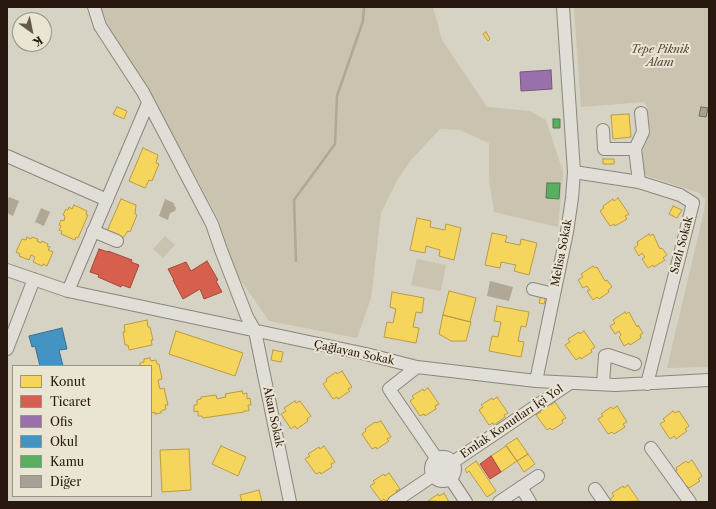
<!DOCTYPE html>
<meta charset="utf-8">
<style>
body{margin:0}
#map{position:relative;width:716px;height:509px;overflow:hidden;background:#d6d2c4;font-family:"Libre Caslon Text",serif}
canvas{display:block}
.frame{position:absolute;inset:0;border:8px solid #28180f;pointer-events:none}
.legend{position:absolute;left:12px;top:365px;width:140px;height:132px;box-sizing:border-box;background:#eae4d3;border:1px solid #9c9285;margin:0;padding:5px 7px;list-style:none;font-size:12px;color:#28180f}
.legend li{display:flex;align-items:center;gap:8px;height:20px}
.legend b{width:20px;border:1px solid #9c9285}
.north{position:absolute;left:12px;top:12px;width:40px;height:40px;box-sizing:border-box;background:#eae4d3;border:1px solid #9c9285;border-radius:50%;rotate:147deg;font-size:11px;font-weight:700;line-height:16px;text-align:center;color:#28180f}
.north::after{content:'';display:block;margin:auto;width:14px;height:18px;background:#65594e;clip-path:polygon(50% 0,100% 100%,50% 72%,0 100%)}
</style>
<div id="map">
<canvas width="716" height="509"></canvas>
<div class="frame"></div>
<ul class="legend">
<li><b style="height:11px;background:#f6d55c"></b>Konut</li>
<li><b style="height:11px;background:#d6604d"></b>Ticaret</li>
<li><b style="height:11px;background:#9970ab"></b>Ofis</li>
<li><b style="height:11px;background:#4393c3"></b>Okul</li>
<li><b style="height:11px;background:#5aae61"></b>Kamu</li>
<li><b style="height:11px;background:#a5a197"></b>Diğer</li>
</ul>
<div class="north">K</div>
</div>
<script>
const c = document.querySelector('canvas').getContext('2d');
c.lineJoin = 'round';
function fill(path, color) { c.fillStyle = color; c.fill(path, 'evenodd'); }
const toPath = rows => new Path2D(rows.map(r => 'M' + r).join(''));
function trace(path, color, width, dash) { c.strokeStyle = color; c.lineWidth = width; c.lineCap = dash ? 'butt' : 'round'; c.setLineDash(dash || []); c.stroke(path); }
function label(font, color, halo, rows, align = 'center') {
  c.font = font + ' "Libre Caslon Text",serif'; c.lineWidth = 4; c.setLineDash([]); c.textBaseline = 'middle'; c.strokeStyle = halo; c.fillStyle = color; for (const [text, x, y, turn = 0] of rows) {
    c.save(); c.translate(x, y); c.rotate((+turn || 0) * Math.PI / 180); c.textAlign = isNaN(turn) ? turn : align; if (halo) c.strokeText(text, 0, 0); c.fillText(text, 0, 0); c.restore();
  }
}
fill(toPath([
 [99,7,433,7,442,40,487,107,530,111,546,120,563,172,558,227,494,212,489,180,489,143,460,130,440,129,411,160,398,179,381,213,371,298,357,338,269,321,233,269,218,218,154,100,103,24],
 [574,7,709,7,709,367,667,368,704,211,705,199,699,193,639,173,642,152,649,135,647,107,644,102,581,107],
 [165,236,175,245,163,258,153,249],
 [417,259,446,265,441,291,411,285]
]), '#c9c3b0');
fill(toPath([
 [9,197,19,201,13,216,7,213,7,201],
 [165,199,174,203,174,205,176,208,175,211,170,213,168,220,159,216],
 [41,208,50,212,44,226,35,222],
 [490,281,513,287,509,301,487,296]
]), '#b0a795');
const homes = toPath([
 [486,32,490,39,488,41,483,34,486,32],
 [117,107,127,111,124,119,113,114,117,107],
 [629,114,631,137,613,139,611,115,629,114],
 [143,148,158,155,156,163,159,164,152,181,149,180,145,188,129,181,143,148],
 [603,159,614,159,614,164,603,164,603,159],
 [618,198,629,214,625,216,627,219,615,226,614,224,610,226,600,211,604,208,603,206,613,199,614,201,618,198],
 [121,199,136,205,135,214,137,215,130,232,128,231,123,238,107,231,121,199],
 [74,205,87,211,86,215,88,215,78,238,76,237,75,240,61,234,62,231,59,230,61,226,59,225,61,220,64,221,65,216,63,215,66,209,68,210,69,207,72,209,74,205],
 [673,206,682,210,677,218,669,214,673,206],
 [417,218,431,221,430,227,445,230,446,224,461,228,454,260,439,256,440,250,426,246,425,253,410,250,417,218],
 [492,233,507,236,505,242,520,245,521,239,537,243,529,275,514,271,516,265,501,262,500,268,485,265,492,233],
 [649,234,650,236,653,234,660,249,662,248,667,255,663,258,665,260,654,267,653,265,648,268,642,259,645,257,642,253,639,256,634,248,638,245,637,242,649,234],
 [27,237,31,239,32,237,38,239,37,241,41,243,42,241,48,244,47,246,50,247,48,250,53,252,47,266,43,264,42,266,33,262,35,257,31,255,29,260,19,256,20,254,16,252,22,239,26,240,27,237],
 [593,266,595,268,597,267,605,281,607,280,612,287,608,290,609,292,599,299,597,297,593,300,587,291,590,290,587,286,583,288,578,280,583,277,581,274,593,266],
 [543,287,548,289,544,304,539,303,543,287],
 [449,291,476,298,470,322,443,315,449,291],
 [392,292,424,298,422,313,416,312,413,327,419,328,416,343,384,337,387,322,393,323,396,309,390,307,392,292],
 [497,306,529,312,526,327,521,326,518,341,524,342,521,357,489,351,492,336,498,337,501,322,494,321,497,306],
 [625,312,626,314,629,312,637,327,638,325,643,333,640,335,641,338,630,345,629,343,624,346,619,337,621,335,619,331,615,334,610,326,615,323,613,320,625,312],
 [443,315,471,322,466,341,451,341,439,334,443,315],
 [147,320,148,327,150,327,153,340,151,340,152,345,129,350,128,345,125,345,123,332,125,332,124,325,147,320],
 [176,331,243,353,235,376,169,354,176,331],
 [584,331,595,347,591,350,592,352,581,359,580,357,576,360,565,345,570,342,568,339,579,332,580,334,584,331],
 [273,350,283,352,281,362,271,360,273,350],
 [150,358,151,361,156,360,157,364,159,364,162,379,158,380,159,385,160,389,164,388,168,405,165,405,166,409,161,411,161,413,155,414,155,412,151,413,151,366,140,366,140,363,144,362,144,359,150,358],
 [342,371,352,387,348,389,350,391,338,399,337,397,333,399,323,384,327,381,326,379,336,372,337,374,342,371],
 [428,388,439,404,435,406,436,409,425,416,424,414,420,416,410,401,414,398,412,396,423,389,424,391,428,388],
 [242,391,243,394,247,393,247,399,250,398,251,405,248,405,249,411,244,411,244,412,203,418,202,416,198,416,198,411,194,412,194,405,197,405,197,400,201,399,201,397,216,395,217,399,221,398,226,397,225,394,242,391],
 [497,397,508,413,504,415,505,417,494,425,493,423,489,425,479,410,483,407,481,405,492,398,493,400,497,397],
 [295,401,296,403,300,401,311,416,307,419,308,421,297,429,295,426,291,429,281,414,286,411,284,408,295,401],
 [555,402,566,418,562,420,563,423,552,430,550,428,547,430,536,415,541,412,539,410,550,403,551,405,555,402],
 [617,406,627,422,623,424,625,427,614,434,612,432,608,434,598,419,603,416,601,414,611,407,613,409,617,406],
 [673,411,675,413,679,411,689,426,685,429,687,431,676,439,674,436,670,439,660,424,665,421,663,419,673,411],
 [381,421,391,437,387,439,389,441,377,449,376,447,372,449,362,434,366,431,365,429,375,422,376,423,381,421],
 [517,438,528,454,517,461,506,445,517,438],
 [221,446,246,457,238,476,212,464,221,446],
 [324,446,335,462,331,464,332,467,321,474,320,472,316,474,305,459,310,456,308,454,319,447,320,449,324,446],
 [506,446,517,461,501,472,491,456,506,446],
 [189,449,191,490,162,492,160,450,189,449],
 [528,454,535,464,524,472,517,461,528,454],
 [692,460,702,476,698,479,700,481,689,488,687,486,683,488,673,473,677,470,676,468,686,461,688,463,692,460],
 [476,461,496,491,487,497,469,471,467,473,465,469,476,461],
 [389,473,400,489,396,491,397,493,386,501,384,499,381,501,370,486,375,483,373,481,384,474,385,476,389,473],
 [628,485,639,501,612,502,610,499,614,496,612,493,623,486,624,488,628,485],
 [259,490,262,502,242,502,240,495,259,490],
 [444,493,449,502,428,501,438,494,439,496,444,493]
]);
fill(homes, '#f6d55c');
trace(homes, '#b89c45', 1);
const shops = toPath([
 [99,249,108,252,108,251,132,260,131,262,139,265,130,288,122,285,121,287,98,277,99,275,90,272,99,249],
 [207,261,218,280,216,281,222,292,204,299,200,289,183,299,173,280,174,280,168,269,186,262,191,271,207,261],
 [491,456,501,472,490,479,480,464,491,456]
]);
fill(shops, '#d6604d');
trace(shops, '#a24a3a', 1);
const offices = toPath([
 [551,70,552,89,521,91,520,72,551,70]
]);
fill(offices, '#9970ab');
trace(offices, '#77567c', 1);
const schools = toPath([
 [62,328,67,349,59,350,63,366,40,366,35,346,32,347,29,336,62,328]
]);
fill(schools, '#4393c3');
trace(schools, '#3b6e8d', 1);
const public = toPath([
 [553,119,560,119,560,128,553,128,553,119],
 [547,183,560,183,559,199,546,198,547,183]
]);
fill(public, '#5aae61');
trace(public, '#4b8148', 1);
trace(toPath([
 [296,261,294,200,335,144,337,96,363,21,364,7]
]), '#b0a795', 2.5);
const building = toPath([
 [701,107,708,108,706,117,699,116,701,107]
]);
fill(building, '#a5a197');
trace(building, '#726d65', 1);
const minor = toPath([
 [94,7,100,26,143,92,212,224,221,250,247,317,255,331,290,502],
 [603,130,604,149,635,149],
 [7,156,107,200],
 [574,172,639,182,680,195,693,203,647,384],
 [639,182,635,149,643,132,641,113],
 [93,231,117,241],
 [7,270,68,291,366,354,417,367,536,381,615,385,709,380],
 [533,289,554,294],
 [68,291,148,103],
 [7,349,34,279],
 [536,381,567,232,572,198,574,172,563,7],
 [603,384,605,356,608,355,635,364],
 [389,389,417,367],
 [391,392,437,459],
 [651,448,690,502],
 '431 469a12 12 0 1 1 24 0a12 12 0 1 1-24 0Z',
 [450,478,466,502],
 [521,487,530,502],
 [595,489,604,502],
 [394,502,570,383],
 [499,502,538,476]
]);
trace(minor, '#8b867d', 14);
trace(minor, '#e1ded7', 12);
label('italic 11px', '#55473a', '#eae4d3', [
 ["Tepe Piknik",660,50],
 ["Alanı",660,63]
]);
label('11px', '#28180f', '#eae4d3', [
 ["Sazlı Sokak",682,245,-75],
 ["Melisa Sokak",562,253,-79],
 ["Çağlayan Sokak",354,353,12],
 ["Akan Sokak",273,417,78],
 ["Emlak Konutları İçi Yol",512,422,-34]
]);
</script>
